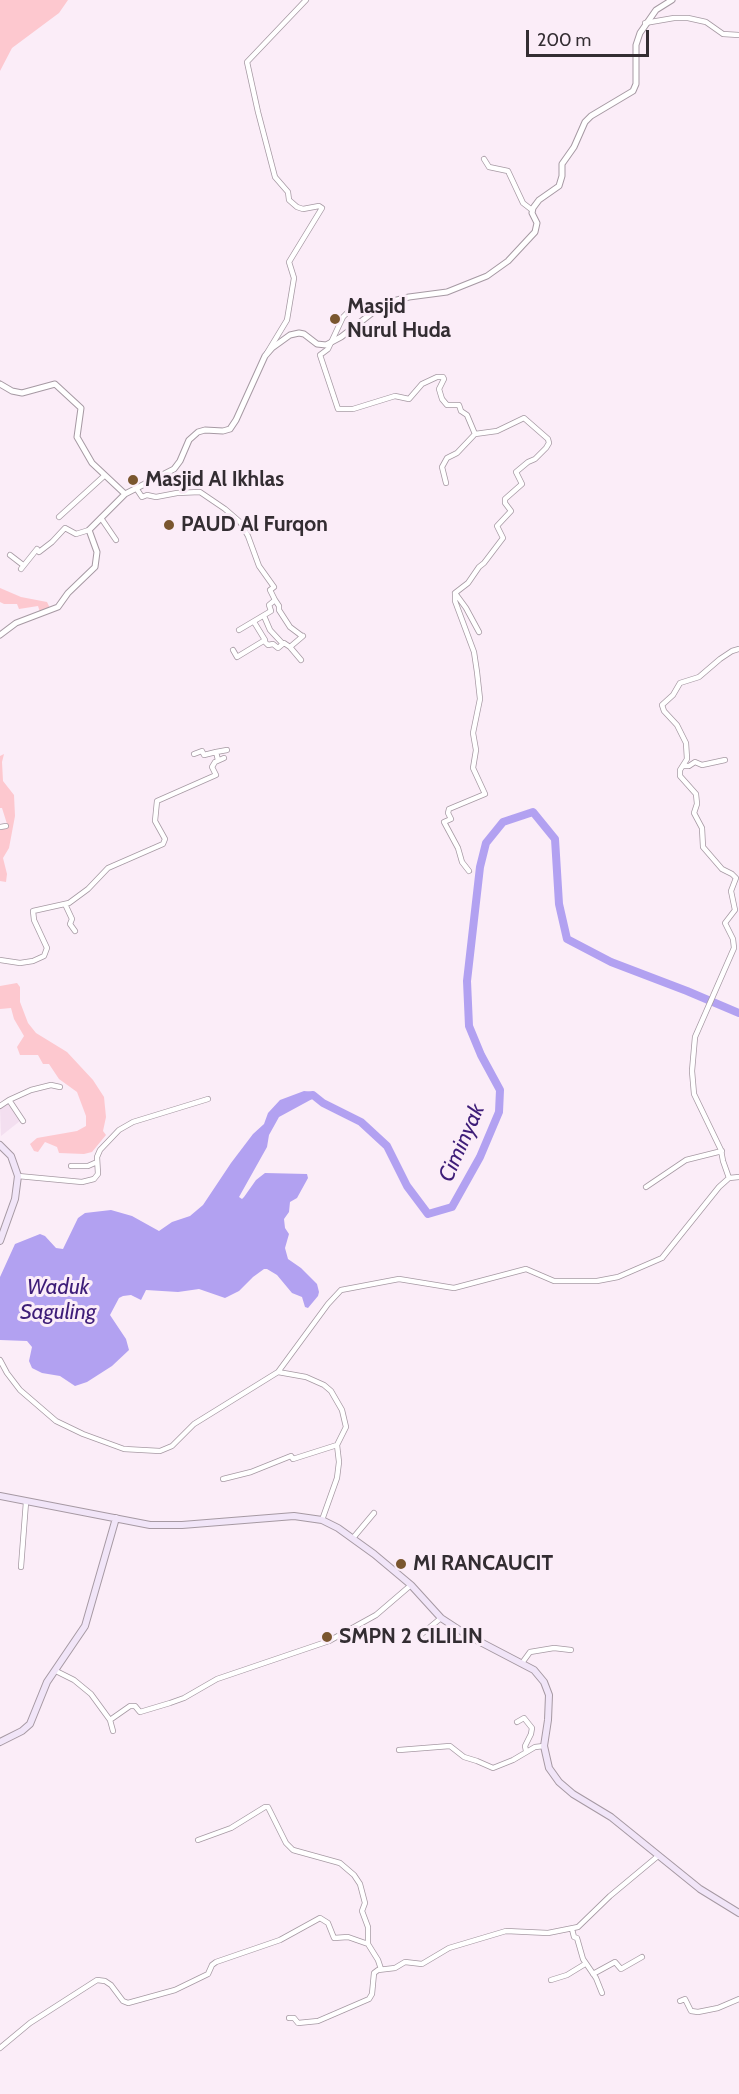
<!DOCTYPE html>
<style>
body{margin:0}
#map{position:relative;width:739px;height:2094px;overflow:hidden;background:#fbedf8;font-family:Cabin,sans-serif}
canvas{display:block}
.scale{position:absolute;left:526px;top:30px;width:123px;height:27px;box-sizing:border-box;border:3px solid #332d32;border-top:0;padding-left:8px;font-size:18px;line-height:21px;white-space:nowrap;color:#332d32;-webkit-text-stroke:4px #fbedf8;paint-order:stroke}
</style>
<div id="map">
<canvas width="739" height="2094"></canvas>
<div class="scale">200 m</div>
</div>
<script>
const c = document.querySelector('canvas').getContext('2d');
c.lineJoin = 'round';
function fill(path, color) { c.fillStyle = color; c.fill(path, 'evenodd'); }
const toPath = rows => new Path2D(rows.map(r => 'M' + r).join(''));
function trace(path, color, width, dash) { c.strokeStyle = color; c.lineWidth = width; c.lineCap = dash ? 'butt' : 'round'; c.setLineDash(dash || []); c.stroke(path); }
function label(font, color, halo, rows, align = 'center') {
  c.font = font + ' Cabin,sans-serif'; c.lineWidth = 6; c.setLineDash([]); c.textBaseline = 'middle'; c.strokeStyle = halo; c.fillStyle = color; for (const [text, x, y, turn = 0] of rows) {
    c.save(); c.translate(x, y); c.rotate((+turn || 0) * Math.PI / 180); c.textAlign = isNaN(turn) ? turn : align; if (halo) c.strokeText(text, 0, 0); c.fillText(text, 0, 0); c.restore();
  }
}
fill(toPath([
 [7,1103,20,1121,1,1136,0,1108]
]), '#f3dff0');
fill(toPath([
 [0,0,68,0,59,13,12,48,0,71],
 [0,588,21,597,47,602,50,608,40,612,38,606,19,609,17,604,4,604,0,602],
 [4,754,2,762,3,781,14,795,15,816,9,848,3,858,7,874,6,882,0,881,0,830,8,827,2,808,0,808,0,756],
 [17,983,20,987,20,1002,28,1023,36,1033,67,1052,93,1080,104,1097,106,1117,103,1131,106,1135,92,1152,84,1154,59,1153,57,1147,45,1142,38,1152,34,1151,30,1144,37,1138,77,1131,86,1126,86,1116,77,1092,59,1079,49,1064,43,1064,38,1055,20,1055,17,1047,24,1036,14,1019,11,1008,0,1009,0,986]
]), '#fdc8cf');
fill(toPath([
 [304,1091,312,1092,315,1094,314,1098,279,1117,269,1135,267,1147,239,1197,242,1199,244,1197,256,1180,265,1173,307,1174,308,1178,297,1198,290,1202,289,1212,284,1219,285,1228,289,1234,285,1248,288,1259,301,1268,317,1284,319,1292,318,1296,308,1308,305,1307,302,1297,292,1293,277,1275,267,1269,264,1269,253,1277,239,1291,225,1298,199,1289,178,1292,146,1290,141,1300,131,1295,123,1296,119,1298,110,1315,126,1339,129,1350,112,1366,87,1382,75,1386,60,1376,42,1373,32,1368,29,1361,32,1347,27,1341,0,1340,0,1277,15,1244,40,1234,45,1236,56,1248,63,1249,78,1218,85,1213,111,1210,132,1216,159,1231,172,1222,190,1216,203,1205,231,1163,253,1134,264,1124,268,1113,280,1100]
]), '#b2a1f1');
trace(toPath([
 [305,1096,313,1095,323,1103,361,1122,387,1146,407,1186,428,1214,452,1207,480,1157,499,1112,500,1090,481,1055,469,1026,467,981,480,867,486,843,503,822,533,812,555,839,559,904,567,939,611,962,687,991,739,1013]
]), '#b2a1f1', 8);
const minor = toPath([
 [645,23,674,18,688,18,706,22,723,34,739,35],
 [484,159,489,167,508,171,523,203,532,210],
 [360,300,343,317,328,349,320,355,338,409,353,409,395,396,409,399,422,384,437,377,443,377,444,379,439,389,442,399,447,405,459,405,461,411,467,415,475,434,497,431,524,418,548,439,549,443,546,448,535,459,528,462,516,472,522,484,505,499,505,503,511,511,497,526,503,538,484,563,479,567,468,583,455,593,455,601,474,652,477,672,480,699,473,733,476,750,473,768,485,794,449,809,448,813,451,819,444,822,458,848,462,862,469,871],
 [267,353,287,320,294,278,289,262,322,208,319,206,303,209,297,207,289,200,288,192,275,177,258,112,247,62,306,0],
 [446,483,442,467,447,458,457,453,475,434],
 [136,488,142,497,147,495,156,497,177,493,200,492,225,509,240,522,248,536,259,566,274,587,270,590,275,600,269,605,271,611,239,630],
 [59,517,104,476],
 [101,518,116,540],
 [10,555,23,565],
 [21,569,37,549,39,552,52,542,65,528,76,534,89,530],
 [455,593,466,608,479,632],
 [275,600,279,606,279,610,290,627,302,636],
 [264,616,270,630,283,644],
 [264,641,268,645,273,644,278,648,284,643,290,647,303,636],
 [290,647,301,660],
 [233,650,237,657,265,640,254,622],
 [216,752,227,750],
 [194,754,202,751,204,755,216,752,218,760],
 [683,766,689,766,695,762,702,765,725,760],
 [0,827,6,826],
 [65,904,72,919,70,924,75,931],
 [0,960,20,963,33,961,44,956,47,948,34,920,33,911,69,903,88,889,108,868,163,844,165,839,155,821,157,801,216,775,212,767,215,762,224,758],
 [9,1100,31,1090,51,1085,60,1087],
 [0,1106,9,1100,23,1121],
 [71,1166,88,1166,97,1162],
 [18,1176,82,1182,94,1179,98,1174,97,1157,100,1150,119,1130,133,1122,208,1099],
 [729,1178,723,1161,721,1150,694,1094,692,1071,695,1037,734,948,733,939,725,923,735,910,731,891,736,878,732,874,722,869,703,847,702,828,694,813,697,804,696,794,680,776,680,770,687,759,686,743,677,725,664,711,662,705,673,695,680,683,699,677,720,659,732,651,739,649],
 [646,1187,686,1160,722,1151],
 [0,1360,7,1373,20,1390,56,1421,83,1434,124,1449,160,1451,172,1446,194,1424,278,1372,328,1304,341,1290,399,1279,454,1288,526,1269,554,1281,597,1281,618,1277,662,1258,719,1187,729,1178,739,1177],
 [278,1372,306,1377,324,1385,331,1391,342,1410,346,1427,337,1445,339,1462,337,1478,322,1520],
 [223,1479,251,1472,291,1456,293,1459,337,1445],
 [353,1538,374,1513],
 [21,1567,26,1502],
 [418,1637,441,1618],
 [522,1663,530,1652,554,1648,571,1650],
 [56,1671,74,1680,91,1694,110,1720,130,1706,135,1706,140,1712,170,1703,184,1698,217,1679,329,1641,376,1615,411,1585],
 [110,1720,113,1731],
 [517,1722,524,1718,532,1728,531,1734,525,1746,526,1751],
 [399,1750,450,1746,464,1757,477,1761,493,1768,513,1760,535,1747,544,1746],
 [198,1840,231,1828,265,1807,268,1807,286,1843,293,1850,340,1863,354,1875,360,1884,365,1903,362,1911,368,1927,368,1944],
 [572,1929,574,1937,577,1938,583,1959,596,1978,602,1993],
 [593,1974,615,1962,621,1969,642,1957],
 [551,1980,567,1975,585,1964],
 [680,2001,685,1999,691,2011,698,2012,718,2008,739,1999],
 [289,2018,294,2018,298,2023,318,2021,369,1999,372,1994,374,1973,378,1970,395,1968,405,1962,422,1964,449,1948,506,1931,548,1933,578,1927,610,1896,658,1856],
 [0,2048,30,2023,97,1980,105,1981,111,1985,123,2001,128,2003,175,1990,208,1974,212,1965,216,1962,280,1940,320,1918,328,1923,334,1938,348,1937,368,1944,378,1960,381,1969]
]);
const tertiary = toPath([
 [0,384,12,391,22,393,55,384,81,408,77,437,92,463,125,494],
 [0,635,16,623,58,607,68,593,95,567,97,552,89,530,125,494,174,469,180,461,189,440,198,432,205,430,223,431,230,429,236,420,265,356,272,348,290,335,299,333,304,334,317,344,326,345,341,337,385,303,409,297,447,292,487,276,508,261,535,232,537,223,532,213,533,208,539,200,559,186,562,176,562,164,574,147,585,122,591,116,633,91,636,84,636,45,640,33,656,10,672,0]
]);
const secondary = toPath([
 [0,1145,11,1156,18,1176,15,1199,0,1241],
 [0,1496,150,1525,182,1525,294,1516,322,1520,338,1528,374,1554,411,1585,441,1618,467,1635,534,1670,544,1682,549,1695,548,1720,544,1746,549,1768,559,1782,573,1794,611,1817,700,1889,739,1913],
 [0,1742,22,1731,30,1724,47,1682,85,1626,116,1518]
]);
trace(minor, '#a699a3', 6);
trace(tertiary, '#a699a3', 7);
trace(secondary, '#a699a3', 8);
trace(minor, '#fff', 4.5);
trace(tertiary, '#fff', 5);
trace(secondary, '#f1e5f8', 6);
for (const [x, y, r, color] of [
 [335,319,6,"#7a562f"],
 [133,480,6,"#7a562f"],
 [169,525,6,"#7a562f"],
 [401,1564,6,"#7a562f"],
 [327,1637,6,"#7a562f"]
]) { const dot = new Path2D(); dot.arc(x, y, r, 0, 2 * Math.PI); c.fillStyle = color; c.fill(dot); trace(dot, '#fbedf8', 2); }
label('bold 21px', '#332d32', '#fbedf8', [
 ["Masjid",347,307],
 ["Nurul Huda",347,331],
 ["Masjid Al Ikhlas",145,480],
 ["PAUD Al Furqon",181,525],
 ["MI RANCAUCIT",413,1564],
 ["SMPN 2 CILILIN",339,1637]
], 'left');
label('italic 22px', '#3e1d78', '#fbedf8', [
 ["Ciminyak",462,1143,-66],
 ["Waduk",58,1288],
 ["Saguling",58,1313]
]);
</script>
